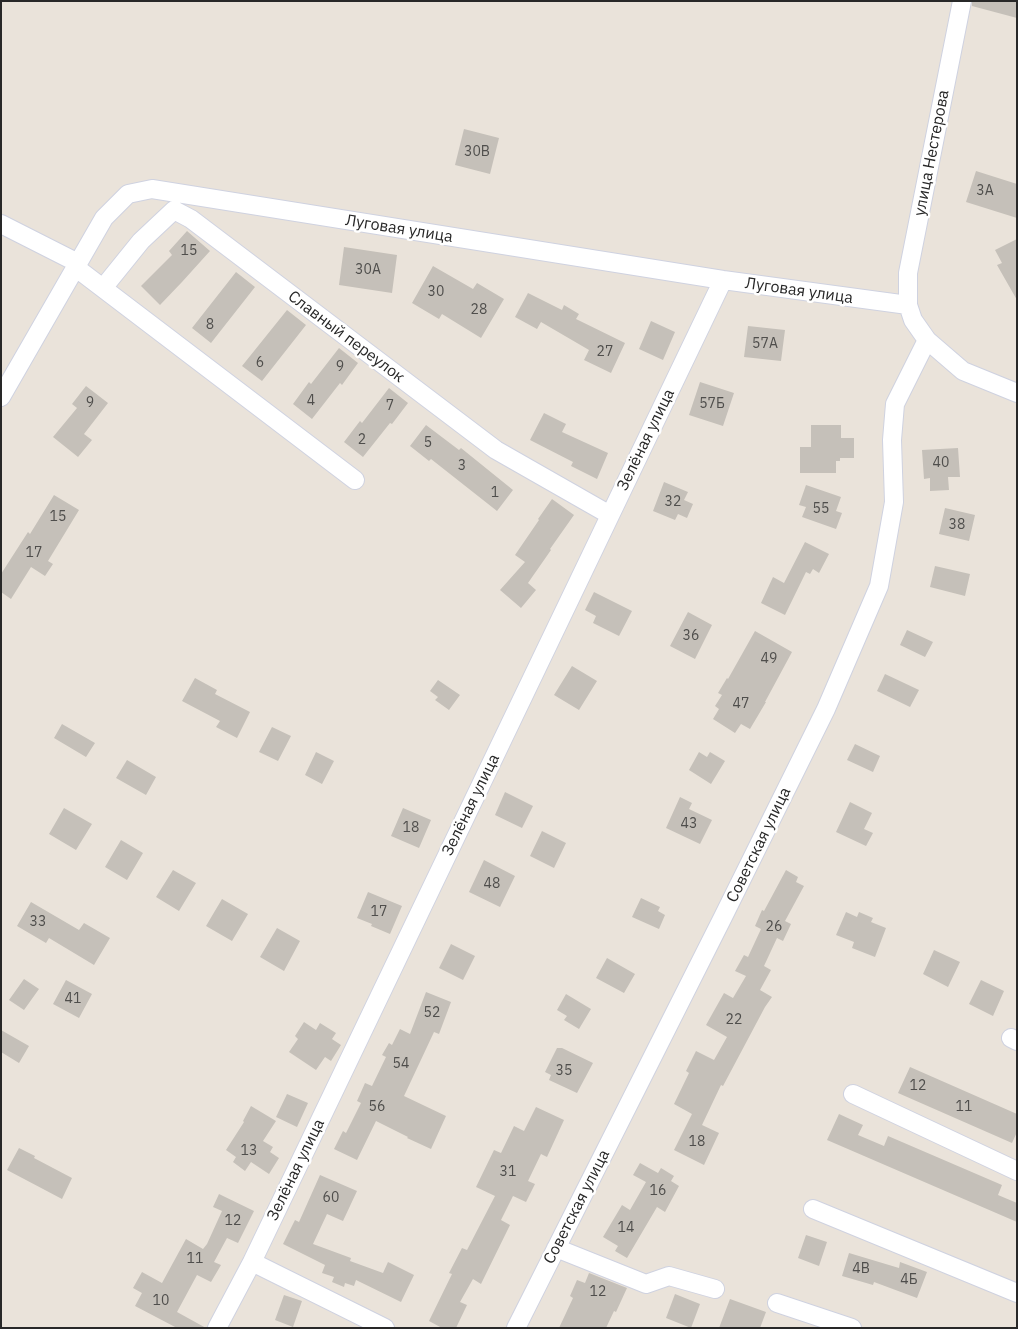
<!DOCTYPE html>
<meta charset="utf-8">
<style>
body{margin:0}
#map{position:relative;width:1018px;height:1329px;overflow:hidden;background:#eae3da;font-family:"IBM Plex Sans",sans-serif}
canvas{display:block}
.frame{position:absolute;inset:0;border:2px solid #282828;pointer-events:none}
</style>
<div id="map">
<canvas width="1018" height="1329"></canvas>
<div class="frame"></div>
</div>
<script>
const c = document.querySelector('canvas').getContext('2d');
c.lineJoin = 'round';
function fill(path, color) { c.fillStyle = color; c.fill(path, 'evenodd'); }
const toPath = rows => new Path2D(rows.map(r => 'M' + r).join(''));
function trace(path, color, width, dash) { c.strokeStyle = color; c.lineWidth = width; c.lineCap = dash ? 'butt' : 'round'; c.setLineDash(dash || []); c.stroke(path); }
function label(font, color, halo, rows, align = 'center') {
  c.font = font + ' "IBM Plex Sans",sans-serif'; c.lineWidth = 5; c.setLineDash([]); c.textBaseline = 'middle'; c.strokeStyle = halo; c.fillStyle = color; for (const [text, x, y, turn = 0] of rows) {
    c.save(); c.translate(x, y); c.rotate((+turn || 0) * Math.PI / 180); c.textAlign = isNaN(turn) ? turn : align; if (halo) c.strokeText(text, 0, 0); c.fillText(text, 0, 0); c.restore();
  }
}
fill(toPath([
 [972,1,1017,1,1017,18,972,6],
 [464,129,499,138,490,174,455,165],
 [976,171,1017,184,1017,218,966,202],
 [187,231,210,251,182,282,160,305,141,286,172,255,169,251],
 [1017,239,1017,300,997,265,1002,263,995,250],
 [344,247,397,255,392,293,339,285],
 [433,266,473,289,477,283,504,299,481,338,442,314,439,319,412,303],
 [236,272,255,287,211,343,192,328],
 [528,293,562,310,564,305,579,314,576,319,625,343,611,373,584,360,589,350,541,322,537,329,515,317],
 [287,310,306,325,262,381,242,366],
 [651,321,675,332,663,360,639,349],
 [748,326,785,330,781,361,744,357],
 [339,348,358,363,342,385,340,383,312,419,293,404,309,382,311,384],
 [700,382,734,393,723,426,689,415],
 [86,386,108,403,84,434,92,440,78,457,53,437,77,408,72,404],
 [389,388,408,403,392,424,390,423,363,457,344,442,360,421,362,423],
 [544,413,566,424,562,432,608,453,597,479,571,466,573,462,530,440],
 [426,425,459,450,461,448,513,490,497,511,431,459,429,461,410,446],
 [811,425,841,425,841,438,854,438,854,458,840,458,840,461,836,461,836,473,800,473,800,447,811,447],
 [958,448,960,477,948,477,949,490,930,491,930,478,924,479,922,450],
 [664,482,688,492,684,500,693,504,687,518,678,514,675,520,653,511],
 [806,485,841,497,836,511,842,513,836,529,802,517,806,507,799,505],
 [54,495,79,510,48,561,53,564,45,576,31,567,11,599,1,592,1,574,28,532,30,534],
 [552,499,574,515,550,549,551,550,528,583,536,590,521,608,500,590,525,562,515,555,539,520,538,519],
 [945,508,975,515,969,541,939,534],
 [805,542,829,554,819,573,813,569,810,574,806,572,785,615,761,603,773,577,784,583],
 [935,566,970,574,965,596,930,587],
 [594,592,632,611,619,636,593,623,596,616,585,610],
 [688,612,712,625,695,659,670,646],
 [907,630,933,642,925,657,900,645],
 [755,631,792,652,765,702,766,702,750,729,741,724,735,733,713,719,719,709,715,706,722,695,718,693,727,678,728,679],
 [572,666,597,681,579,710,554,695],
 [885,674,919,690,910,707,877,691],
 [195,678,217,690,215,694,250,712,237,738,216,727,220,721,182,701],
 [438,680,460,695,449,710,435,700,438,697,430,691],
 [62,724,95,743,86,757,54,738],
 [272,727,291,736,278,761,259,752],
 [855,744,880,756,873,772,847,760],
 [316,752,334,761,322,784,305,775],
 [699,752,707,757,710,752,725,761,711,784,689,770],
 [127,760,156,777,146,795,116,778],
 [505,792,533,806,522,828,495,815],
 [680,797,692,803,689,809,712,820,700,844,666,828],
 [850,802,872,813,864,829,873,833,866,846,836,832],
 [64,808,92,824,76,850,49,834],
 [403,808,431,820,419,848,391,836],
 [542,831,566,843,554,868,530,856],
 [121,840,143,853,127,880,105,867],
 [484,860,515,876,500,907,469,892],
 [173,870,196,883,179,911,156,897],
 [786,870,798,877,796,882,804,886,785,921,791,924,783,941,777,938,764,966,771,970,760,990,772,997,765,1007,723,1086,721,1085,702,1125,719,1133,704,1165,674,1150,692,1114,674,1104,689,1073,686,1071,696,1051,714,1060,727,1037,706,1025,724,993,733,998,746,976,735,971,744,955,748,957,761,929,755,926,762,910,764,911],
 [368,892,402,906,390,934,371,926,372,924,357,918],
 [641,898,660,907,658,911,665,915,659,929,632,917],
 [222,899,248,914,232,941,206,926],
 [31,902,79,930,84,923,110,938,94,965,49,938,46,943,17,926],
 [846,912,857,917,859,912,873,918,871,922,886,928,875,957,852,948,854,942,836,935],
 [277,928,300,941,284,971,260,957],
 [451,944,475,956,463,980,439,968],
 [934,950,960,962,948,987,923,974],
 [607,958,635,974,624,993,596,978],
 [24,979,39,989,24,1010,9,1000],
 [66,980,92,994,79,1018,53,1004],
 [981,980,1004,991,993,1016,969,1004],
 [426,992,451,1002,439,1034,434,1032,404,1096,446,1116,431,1149,407,1138,408,1137,376,1121,357,1160,334,1149,343,1131,346,1133,361,1103,357,1101,365,1083,372,1086,386,1057,382,1055,389,1043,392,1045,400,1029,410,1034],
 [566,994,591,1009,579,1029,564,1020,567,1016,557,1010],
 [304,1022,316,1030,320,1023,336,1033,332,1039,341,1045,331,1061,325,1057,316,1070,289,1052,298,1039,295,1036],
 [1,1030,29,1046,19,1063,1,1052],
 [557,1048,562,1048,593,1063,577,1093,549,1080,551,1075,545,1072],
 [910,1067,1017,1114,1017,1132,1012,1143,898,1093],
 [287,1094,308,1103,297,1127,276,1117],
 [251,1106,276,1121,263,1141,273,1147,270,1152,279,1158,269,1174,251,1162,245,1171,233,1162,236,1157,226,1150,244,1122,243,1121],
 [536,1107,564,1120,547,1157,541,1154,528,1181,535,1184,526,1202,513,1196,501,1220,510,1225,481,1284,473,1279,460,1302,467,1305,456,1328,442,1328,429,1321,452,1274,449,1273,462,1248,467,1250,495,1196,476,1187,494,1150,501,1153,514,1126,524,1131],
 [839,1114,863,1125,858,1135,884,1146,888,1136,1002,1185,998,1195,1017,1203,1017,1222,827,1140],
 [19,1148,35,1156,34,1158,72,1178,62,1199,7,1170],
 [640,1163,658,1173,661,1168,674,1176,671,1181,679,1186,665,1212,657,1207,627,1258,615,1251,618,1246,603,1237,622,1205,630,1210,646,1182,633,1175],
 [320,1175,357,1191,343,1221,327,1214,313,1244,351,1258,350,1261,383,1273,388,1262,414,1275,401,1302,356,1280,354,1286,345,1283,344,1287,332,1282,334,1277,322,1273,325,1265,283,1244,295,1220,299,1222],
 [219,1194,254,1211,238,1243,227,1238,214,1262,221,1265,211,1282,197,1275,177,1312,206,1328,177,1328,135,1306,142,1293,133,1288,142,1272,162,1283,186,1239,203,1249,207,1244,222,1211,213,1207],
 [806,1235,827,1242,819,1266,798,1258],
 [849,1253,899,1268,900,1262,927,1272,917,1298,874,1282,873,1285,842,1276],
 [589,1273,627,1288,616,1312,614,1311,606,1328,559,1328,573,1298,570,1296,577,1280,585,1283],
 [675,1294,700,1304,691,1328,666,1318],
 [284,1295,302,1301,293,1327,275,1320],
 [730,1299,766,1312,760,1328,719,1328]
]), '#c5c0b9');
const minor = toPath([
 [962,1,908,273,908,305,913,320,927,340,963,371,1017,393],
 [1,224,78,263],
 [75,267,355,480],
 [103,288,141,241,174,210,191,219,496,450,610,515],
 [1,397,104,218,128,194,152,189,723,280,908,305],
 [1011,1038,1017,1041],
 [853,1094,1017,1171],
 [813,1209,1017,1293],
 [556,1248,646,1284,669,1276,715,1289],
 [252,1262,385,1328],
 [777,1303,852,1328],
 [217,1328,252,1262,723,280],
 [516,1328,723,917,826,709,879,586,894,502,892,440,895,404,927,340]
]);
trace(minor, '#cfd2e0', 20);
trace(minor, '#fff', 18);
label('14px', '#4f4e4c', null, [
 ["30В",477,152],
 ["3А",985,191],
 ["15",189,251],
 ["30А",368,270],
 ["30",436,292],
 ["28",479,310],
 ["8",210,325],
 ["57А",765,344],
 ["27",605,352],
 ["6",260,363],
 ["9",340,367],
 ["4",311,401],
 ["9",90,403],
 ["57Б",712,404],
 ["7",390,406],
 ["2",362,440],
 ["5",428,443],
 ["40",941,463],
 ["3",462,466],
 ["1",495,493],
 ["32",673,502],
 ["55",821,509],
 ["15",58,517],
 ["38",957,525],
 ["17",34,553],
 ["36",691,636],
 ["49",769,659],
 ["47",741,704],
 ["43",689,824],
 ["18",411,828],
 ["48",492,884],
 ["17",379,912],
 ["33",38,922],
 ["26",774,927],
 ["41",73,999],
 ["52",432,1013],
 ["22",734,1020],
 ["54",401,1064],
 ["35",564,1071],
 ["12",918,1086],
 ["56",377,1107],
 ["11",964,1107],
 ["18",697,1142],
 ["13",249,1151],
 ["31",508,1172],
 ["16",658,1191],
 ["60",331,1198],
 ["12",233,1221],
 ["14",626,1228],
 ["11",195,1259],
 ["4В",861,1269],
 ["4Б",909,1280],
 ["12",598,1292],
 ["10",161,1301]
]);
label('16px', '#282828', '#fff', [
 ["улица Нестерова",932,153,-79],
 ["Луговая улица",399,229,9],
 ["Луговая улица",799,291,8],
 ["Славный переулок",346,337,37],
 ["Зелёная улица",646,440,-64],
 ["Зелёная улица",471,805,-64],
 ["Советская улица",759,845,-64],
 ["Зелёная улица",296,1170,-64],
 ["Советская улица",577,1207,-63]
]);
</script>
